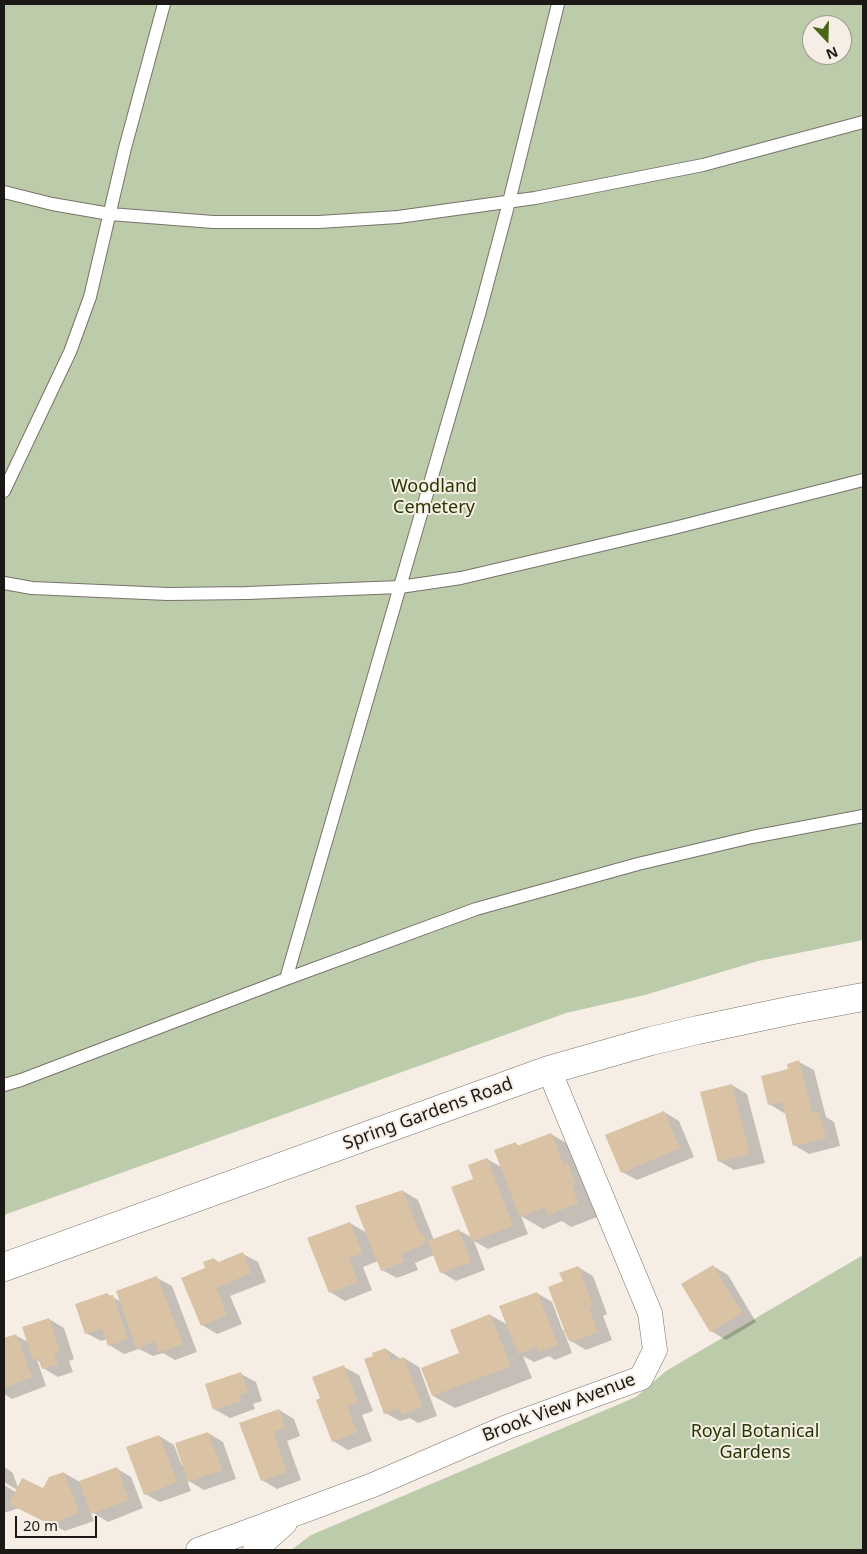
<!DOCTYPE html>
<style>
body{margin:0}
#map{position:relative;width:867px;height:1554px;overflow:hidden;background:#f6eee4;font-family:"Noto Sans",sans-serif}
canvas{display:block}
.frame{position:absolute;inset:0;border:5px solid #1b1815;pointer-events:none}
.north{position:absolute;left:802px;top:15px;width:50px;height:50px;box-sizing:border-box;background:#f6eee4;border:1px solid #9e9891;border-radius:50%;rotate:159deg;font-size:14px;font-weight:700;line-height:20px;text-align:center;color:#1b1815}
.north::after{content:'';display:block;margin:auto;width:18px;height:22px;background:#486619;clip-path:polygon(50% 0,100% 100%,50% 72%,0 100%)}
.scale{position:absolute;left:15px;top:1516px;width:82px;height:22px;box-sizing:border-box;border:2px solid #1b1815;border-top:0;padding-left:6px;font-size:15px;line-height:18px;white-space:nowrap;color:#1b1815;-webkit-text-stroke:4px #f6eee4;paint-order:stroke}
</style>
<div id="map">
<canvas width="867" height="1554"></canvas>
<div class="frame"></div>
<div class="north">N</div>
<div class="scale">20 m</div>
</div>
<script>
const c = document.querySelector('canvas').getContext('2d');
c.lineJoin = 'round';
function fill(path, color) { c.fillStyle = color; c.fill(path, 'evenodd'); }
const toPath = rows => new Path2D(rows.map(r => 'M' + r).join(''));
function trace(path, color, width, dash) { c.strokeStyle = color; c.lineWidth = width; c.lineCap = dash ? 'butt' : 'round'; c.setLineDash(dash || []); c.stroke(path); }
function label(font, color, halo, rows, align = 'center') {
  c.font = font + ' "Noto Sans",sans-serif'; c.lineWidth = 4; c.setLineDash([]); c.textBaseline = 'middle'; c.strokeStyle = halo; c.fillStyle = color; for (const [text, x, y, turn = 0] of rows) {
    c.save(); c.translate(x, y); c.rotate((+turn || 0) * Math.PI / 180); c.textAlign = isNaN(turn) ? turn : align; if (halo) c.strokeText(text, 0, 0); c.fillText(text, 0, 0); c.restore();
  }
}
fill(toPath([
 [4,4,863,4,863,940,758,961,645,995,566,1013,4,1215],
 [812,25,842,25,842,55,812,55],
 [863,1255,863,1550,291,1550,311,1535,636,1397,666,1371]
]), '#bccbaa');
fill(toPath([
 [799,1062,814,1070,826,1117,834,1122,840,1146,809,1154,794,1145,786,1113,784,1113,769,1104,790,1070],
 [732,1085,747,1094,765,1163,734,1170,719,1161],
 [664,1112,679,1121,694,1157,637,1180,622,1172],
 [551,1134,573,1147,600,1216,571,1227,562,1221,543,1229,521,1216,528,1234,488,1249,474,1241,485,1270,456,1281,441,1272,434,1255,415,1263,418,1270,397,1278,382,1270,378,1261,363,1267,372,1290,345,1301,330,1292,350,1223,367,1233,403,1191,418,1200,434,1240,458,1230,473,1238,475,1179,487,1159,503,1168,516,1144,520,1146],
 [243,1254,258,1262,266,1282,230,1296,242,1324,217,1334,202,1325,206,1269,214,1259,220,1263],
 [713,1266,728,1275,756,1322,726,1340,711,1331],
 [578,1267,593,1276,607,1314,603,1316,612,1340,586,1350,571,1341,565,1332,564,1332,572,1353,555,1360,549,1356,534,1362,523,1356,532,1378,455,1408,433,1396,461,1354,490,1315,508,1325,537,1293,552,1302,563,1331,565,1330,564,1282],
 [157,1278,172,1286,197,1352,175,1360,163,1353,153,1356,139,1349,124,1354,109,1345,107,1339,101,1341,86,1333,107,1294,120,1301],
 [49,1319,64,1328,74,1359,69,1361,73,1372,58,1377,43,1368,41,1363,37,1360,46,1386,12,1399,4,1394,4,1340,15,1335,28,1342],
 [386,1349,401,1359,404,1358,419,1367,437,1416,418,1423,410,1418,400,1421,385,1413],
 [344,1367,359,1375,373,1411,362,1415,372,1441,348,1450,333,1441,322,1399],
 [241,1374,256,1382,262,1401,253,1404,255,1409,230,1418,214,1409],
 [279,1410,294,1419,300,1436,287,1441,301,1480,277,1489,262,1480,241,1424],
 [208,1433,223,1442,236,1479,204,1490,187,1480,191,1491,160,1502,145,1494,159,1436,174,1445,182,1466,184,1465],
 [4,1467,13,1473,18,1488,44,1490,64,1473,80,1482,116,1468,131,1477,143,1508,108,1522,90,1511,94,1521,65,1531,19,1508,4,1513,4,1485,17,1493,17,1490,4,1482]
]), '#0003');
fill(toPath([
 [799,1060,812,1113,819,1112,826,1138,793,1146,782,1102,768,1105,761,1076,788,1069,787,1064],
 [732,1084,750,1154,718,1162,700,1092],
 [664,1111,680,1148,621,1173,605,1135],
 [551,1133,563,1164,567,1162,576,1185,572,1186,578,1203,548,1215,545,1207,520,1217,494,1150,516,1142,517,1146],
 [487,1158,513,1226,472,1241,451,1187,473,1179,468,1165],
 [403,1190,419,1232,426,1236,424,1245,401,1254,404,1261,381,1271,355,1206],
 [350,1222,362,1253,349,1258,358,1282,329,1293,307,1238],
 [459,1229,471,1262,440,1273,428,1241],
 [243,1252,251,1273,216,1288,227,1315,201,1326,181,1278,205,1268,203,1262,214,1258,216,1263],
 [713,1265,742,1313,710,1332,681,1284],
 [578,1266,593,1306,589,1308,598,1332,570,1342,567,1337,548,1287,563,1281,559,1273],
 [157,1276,183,1344,159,1352,155,1341,137,1349,116,1291],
 [537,1292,558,1345,539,1352,536,1347,518,1354,499,1306],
 [107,1293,108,1296,113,1295,128,1339,108,1346,102,1328,85,1334,75,1304],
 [490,1314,511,1366,432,1396,421,1368,459,1353,450,1330],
 [49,1318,60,1351,54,1353,58,1364,42,1369,38,1358,33,1360,22,1327],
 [16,1334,32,1377,4,1388,4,1338],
 [386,1348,391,1362,404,1357,422,1407,402,1415,399,1408,384,1414,364,1359,373,1356,372,1353],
 [344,1365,358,1402,347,1407,357,1432,332,1442,316,1400,320,1398,312,1377],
 [241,1372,248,1392,239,1395,241,1401,213,1410,205,1384],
 [279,1409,285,1428,273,1432,287,1472,261,1481,239,1423],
 [208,1432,222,1470,188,1482,175,1443],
 [159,1435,177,1482,144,1495,126,1447],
 [117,1467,129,1500,91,1514,79,1481],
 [64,1472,79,1513,49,1524,9,1504,22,1478,43,1488,49,1477]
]), '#dac3a4');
const service = toPath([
 [4,192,52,204,110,214,213,222,319,222,398,217,535,198,703,165,863,122],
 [4,491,70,352,90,297,125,148,164,4],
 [4,583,32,588,168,594,247,593,400,587,461,578,674,528,863,480],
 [286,979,480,311,509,202,558,4],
 [4,1085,21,1080,286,979,476,909,638,864,752,837,863,816]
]);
const minor = toPath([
 [198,1550,373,1485,507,1427,641,1378,655,1350,650,1313,549,1070],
 [255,1550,285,1523]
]);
const tertiary = toPath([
 [4,1267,549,1070,651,1041,698,1030,793,1010,863,997]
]);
trace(service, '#797269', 14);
trace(minor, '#797269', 25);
trace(tertiary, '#797269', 29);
trace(service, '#fff', 12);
trace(minor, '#fff', 24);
trace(tertiary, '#fff', 28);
label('18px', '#243600', '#f6eee4', [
 ["Woodland",434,487],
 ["Cemetery",434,508],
 ["Royal Botanical",755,1432],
 ["Gardens",755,1453]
]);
label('18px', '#1b1815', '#f6eee4', [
 ["Spring Gardens Road",428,1114,-20],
 ["Brook View Avenue",559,1408,-21]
]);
</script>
